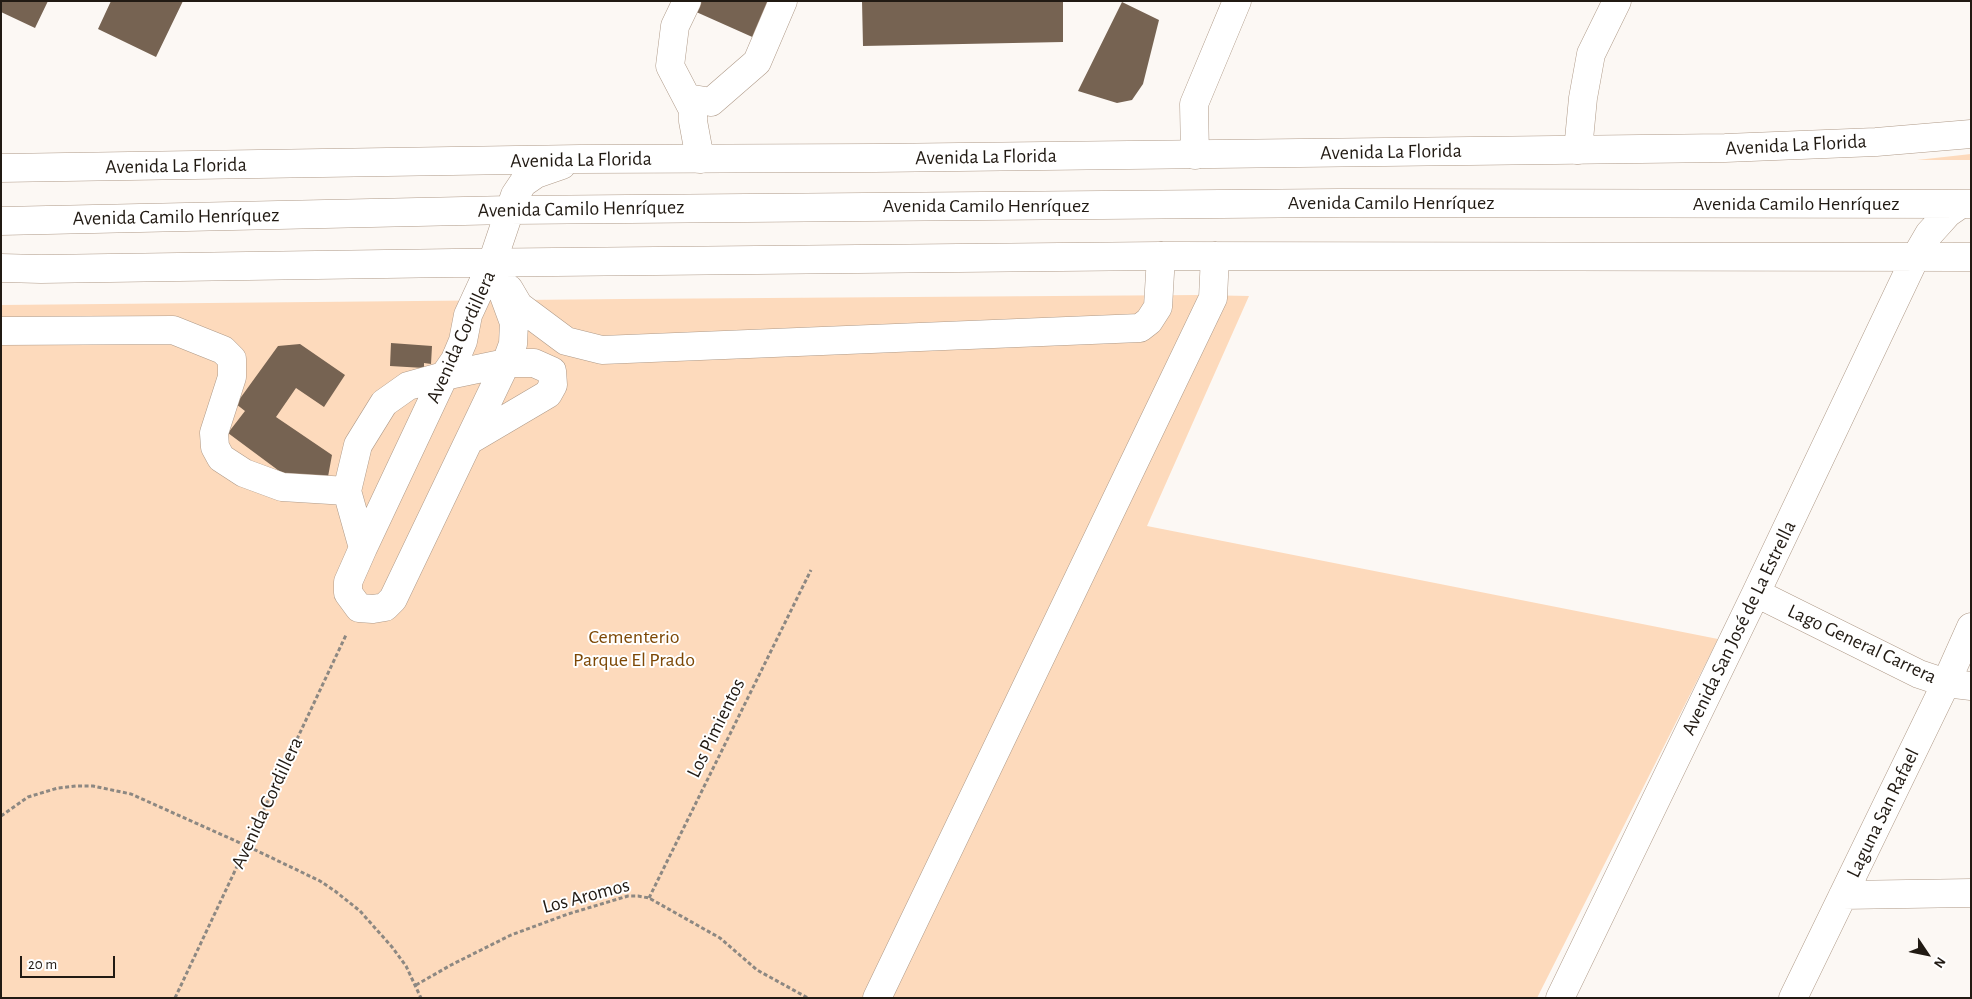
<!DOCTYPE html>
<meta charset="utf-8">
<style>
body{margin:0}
#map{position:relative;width:1972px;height:999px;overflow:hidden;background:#fcf8f4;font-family:"Alegreya Sans",sans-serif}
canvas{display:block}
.frame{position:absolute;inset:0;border:2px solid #211a13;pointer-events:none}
.north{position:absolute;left:1902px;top:929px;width:50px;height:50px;-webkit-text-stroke:4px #fff;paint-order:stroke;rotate:124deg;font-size:14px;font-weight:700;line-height:20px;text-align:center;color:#211a13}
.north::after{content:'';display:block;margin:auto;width:18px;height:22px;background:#211a13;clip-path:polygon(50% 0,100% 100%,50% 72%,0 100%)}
.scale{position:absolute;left:20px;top:956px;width:95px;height:22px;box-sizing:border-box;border:2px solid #211a13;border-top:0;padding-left:6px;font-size:15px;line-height:18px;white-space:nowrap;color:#211a13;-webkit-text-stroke:4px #fff;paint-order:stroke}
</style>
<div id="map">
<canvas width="1972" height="999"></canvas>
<div class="frame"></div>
<div class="north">N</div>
<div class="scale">20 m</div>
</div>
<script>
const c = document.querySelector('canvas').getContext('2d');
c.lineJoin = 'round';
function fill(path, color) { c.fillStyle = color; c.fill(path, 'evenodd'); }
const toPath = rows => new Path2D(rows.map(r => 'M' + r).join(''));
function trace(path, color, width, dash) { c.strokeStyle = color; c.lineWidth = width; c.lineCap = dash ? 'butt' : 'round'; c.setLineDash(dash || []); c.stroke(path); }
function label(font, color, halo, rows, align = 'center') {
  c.font = font + ' "Alegreya Sans",sans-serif'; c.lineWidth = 4; c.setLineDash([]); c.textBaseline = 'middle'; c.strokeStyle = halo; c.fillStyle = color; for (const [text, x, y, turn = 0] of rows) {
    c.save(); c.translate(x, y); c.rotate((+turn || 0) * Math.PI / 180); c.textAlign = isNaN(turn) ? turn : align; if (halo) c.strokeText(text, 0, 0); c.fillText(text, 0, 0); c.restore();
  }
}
fill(toPath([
 [1971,154,1971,160,1917,160],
 [1198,295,1249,296,1147,526,1718,639,1537,998,1,998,1,305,624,299]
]), '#fddabc');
fill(toPath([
 [1,1,48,1,35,28,1,12],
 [111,1,183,1,156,57,98,29],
 [698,1,776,1,759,40,694,11],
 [862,1,1063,1,1063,42,863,46],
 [1122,2,1159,20,1143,84,1132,100,1117,103,1078,91],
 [391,343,432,346,431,364,424,363,424,368,390,366],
 [300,344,345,375,324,407,296,388,276,417,332,455,327,482,294,482,228,433,245,411,236,404,278,346]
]), '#766352');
const minor = toPath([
 [687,1,675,26,670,66,693,110,693,121,700,159],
 [687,98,711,102,757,62,783,1],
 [1578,150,1583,98,1591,54,1617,1],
 [1195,155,1194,104,1237,1],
 [492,263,514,323,513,344,506,363,393,599,385,607,373,609,359,608,348,593,348,582,363,548,444,376,455,360,463,341,468,315,492,263],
 [1,268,41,269,454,263,1161,256,1971,257],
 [509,289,519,306,566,341,602,350,1140,328,1149,321,1158,307,1161,256],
 [1,331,173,330,223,350,232,359,232,377,214,433,215,447,221,458,244,473,282,487,347,491],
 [363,548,347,491,358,445,384,403,408,386,444,376,506,363,534,363,552,371,553,385,548,394,470,440],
 [1756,593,1919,674,1946,683,1971,686],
 [1843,895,1971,893],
 [877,998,1213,298,1215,256],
 [1560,998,1756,593,1915,258],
 [1793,998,1946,683,1971,627]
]);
const major = toPath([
 [1,168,580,159,874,158,1725,148,1876,142,1971,134],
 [1,221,510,210,1339,203,1971,204],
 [1915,258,1929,234,1939,223,1948,213,1961,204],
 [492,263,515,195,523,183,536,174,562,165]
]);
trace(minor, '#af9a88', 29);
trace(major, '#af9a88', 29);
trace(toPath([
 [1,816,28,797,58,788,76,786,93,786,131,794,247,846,320,881,335,891,360,911,392,947,406,966,421,998],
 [649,898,811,570],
 [416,985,451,965,511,935,568,914,628,896,638,896,649,898,720,938,757,970,808,998],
 [175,998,346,635]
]), '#8d8882', 3, [4, 2.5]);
trace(minor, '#fff', 28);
trace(major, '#fff', 28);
label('20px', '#211a13', '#fff', [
 ["Avenida La Florida",1796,145,-3],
 ["Avenida La Florida",1391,152,-1],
 ["Avenida La Florida",986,157,-1],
 ["Avenida La Florida",581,160,-1],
 ["Avenida La Florida",176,166,-1],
 ["Avenida Camilo Henríquez",1391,203],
 ["Avenida Camilo Henríquez",1796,204],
 ["Avenida Camilo Henríquez",986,206],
 ["Avenida Camilo Henríquez",581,209,-1],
 ["Avenida Camilo Henríquez",176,217,-1],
 ["Avenida Cordillera",461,337,-66],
 ["Avenida San José de La Estrella",1739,628,-64],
 ["Lago General Carrera",1862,644,25],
 ["Los Pimientos",716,728,-64],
 ["Avenida Cordillera",267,803,-65],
 ["Laguna San Rafael",1883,813,-64],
 ["Los Aromos",586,896,-15]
]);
label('20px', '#7d4806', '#fff', [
 ["Cementerio",634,637],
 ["Parque El Prado",634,660]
]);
</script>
